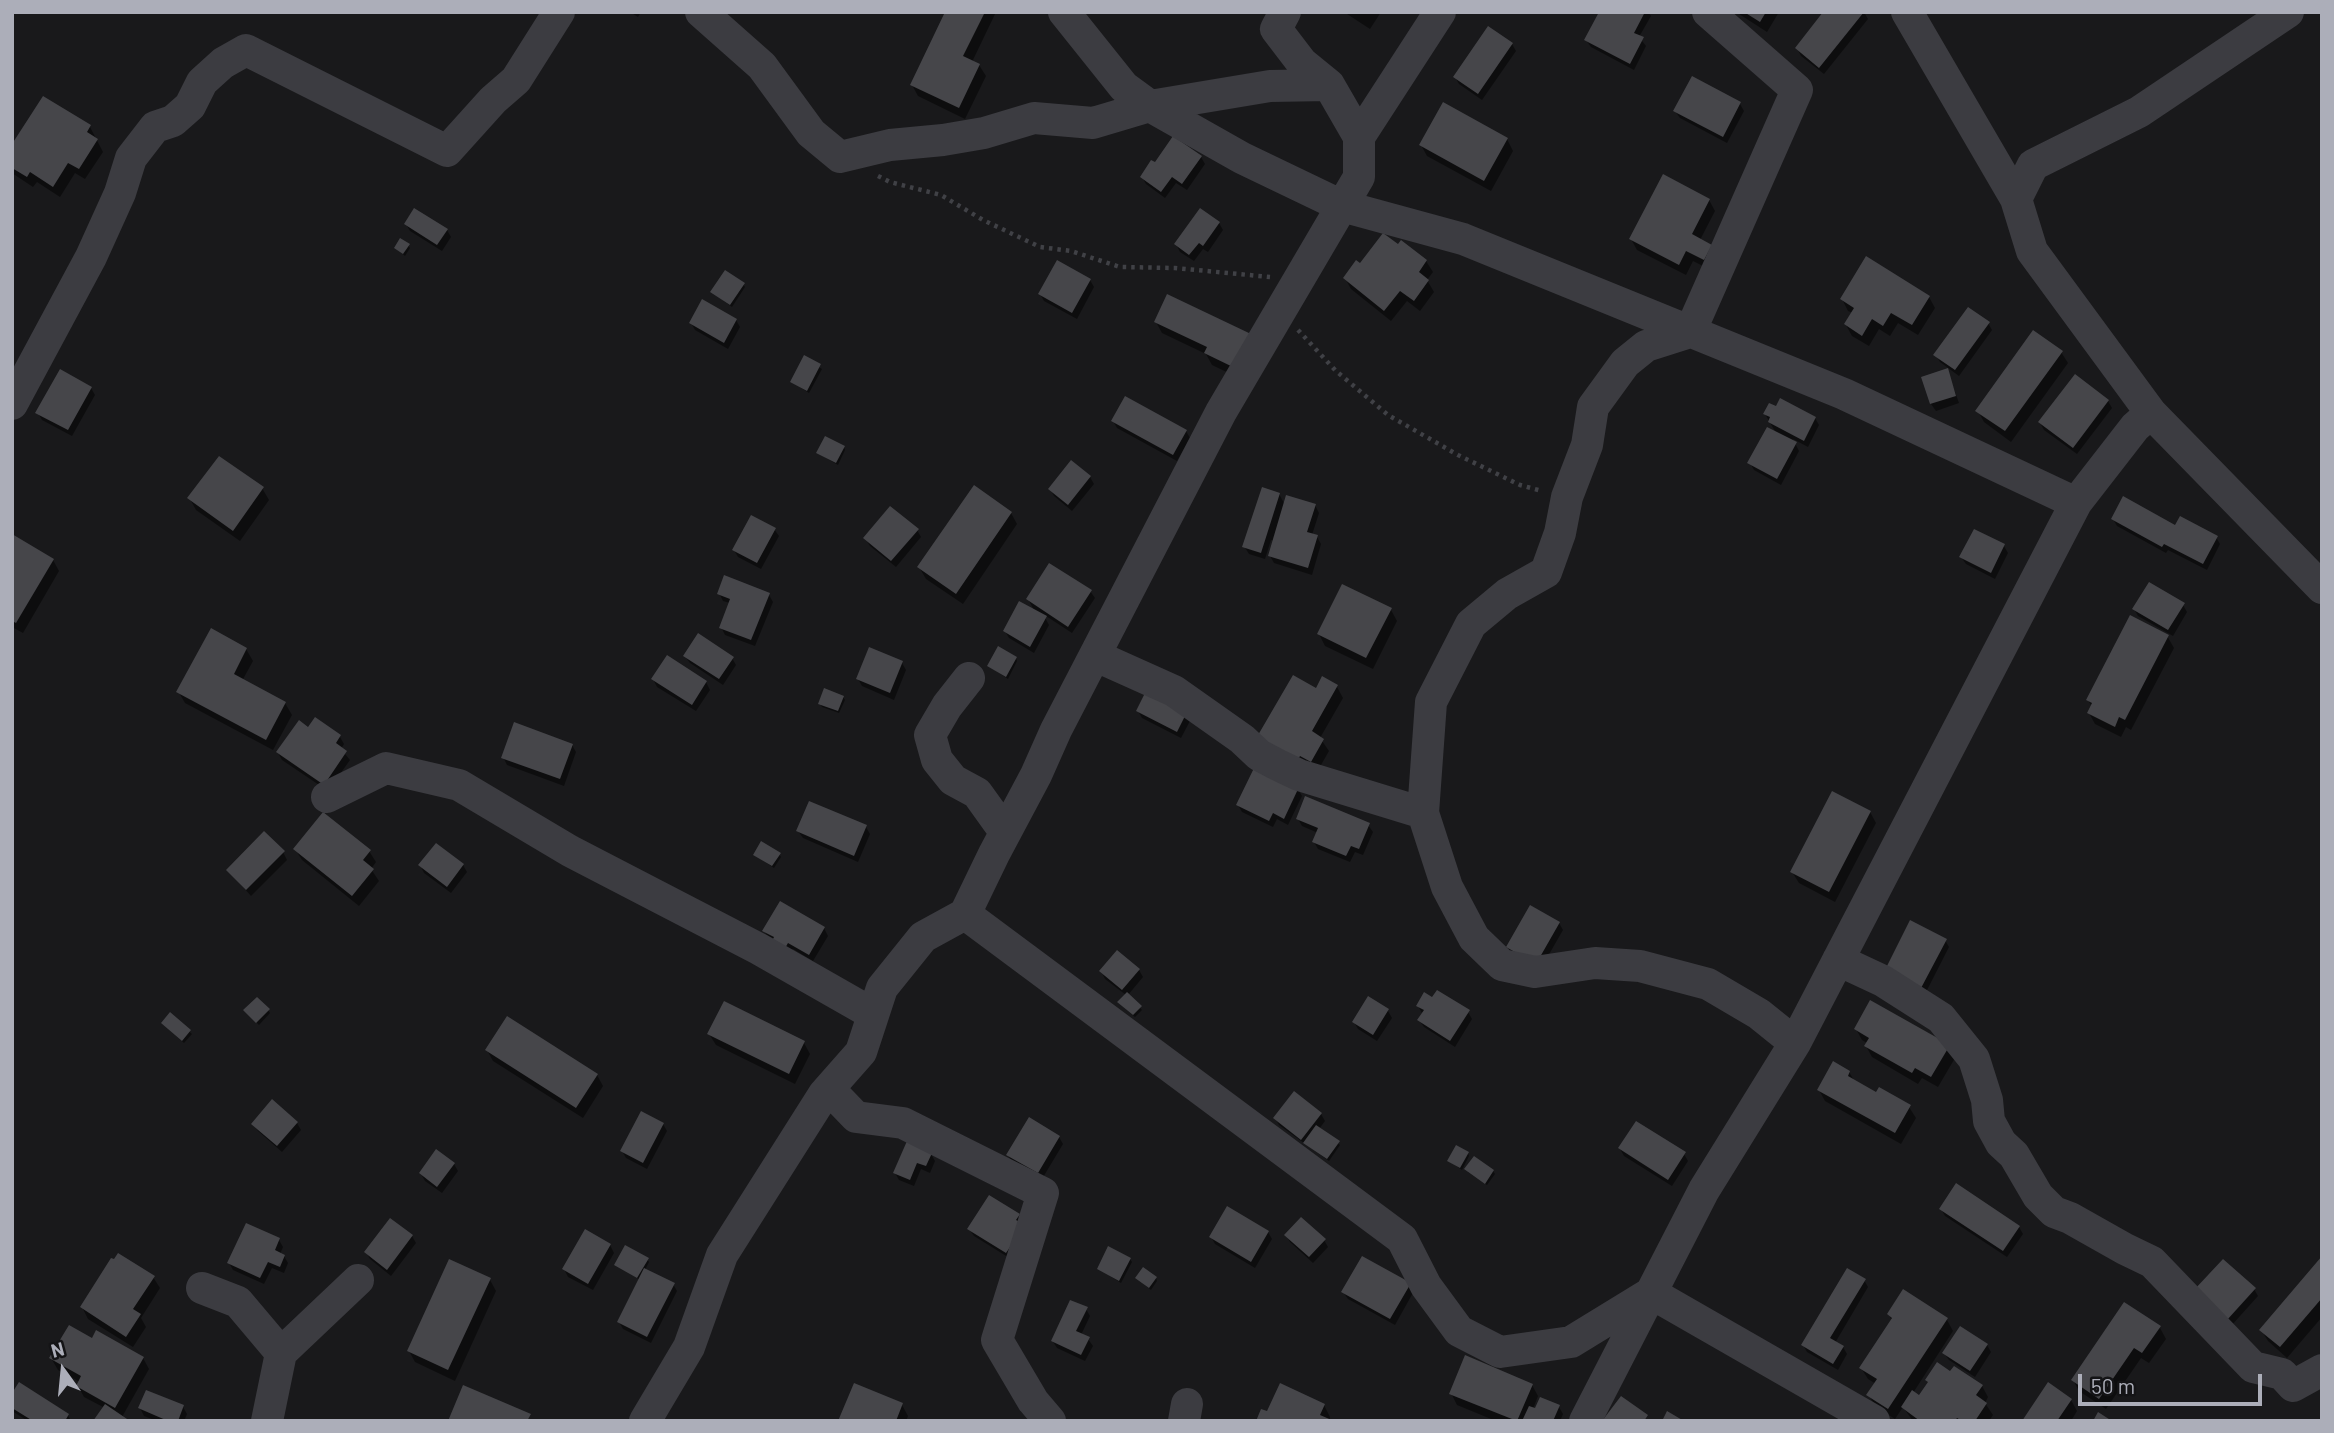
<!DOCTYPE html>
<style>
body{margin:0}
#map{position:relative;width:2334px;height:1433px;overflow:hidden;background:#19191b;font-family:Barlow,sans-serif}
canvas{display:block}
.frame{position:absolute;inset:0;border:14px solid #acaeb9;pointer-events:none}
.north{position:absolute;left:28px;top:1335px;width:70px;height:70px;-webkit-text-stroke:5px #141416;paint-order:stroke;rotate:345deg;font-size:19px;font-weight:700;line-height:28px;text-align:center;color:#acaeb9}
.north::after{content:'';display:block;margin:auto;width:24px;height:32px;background:#acaeb9;clip-path:polygon(50% 0,100% 100%,50% 72%,0 100%)}
.scale{position:absolute;left:2078px;top:1374px;width:184px;height:32px;box-sizing:border-box;border:4px solid #acaeb9;border-top:0;padding-left:9px;font-size:21px;line-height:24px;white-space:nowrap;color:#acaeb9;-webkit-text-stroke:5px #141416;paint-order:stroke}
</style>
<div id="map">
<canvas width="2334" height="1433"></canvas>
<div class="frame"></div>
<div class="north">N</div>
<div class="scale">50 m</div>
</div>
<script>
const c = document.querySelector('canvas').getContext('2d');
c.lineJoin = 'round';
function fill(path, color) { c.fillStyle = color; c.fill(path, 'evenodd'); }
const toPath = rows => new Path2D(rows.map(r => 'M' + r).join(''));
function trace(path, color, width, dash) { c.strokeStyle = color; c.lineWidth = width; c.lineCap = dash ? 'butt' : 'round'; c.setLineDash(dash || []); c.stroke(path); }
fill(toPath([
 [630,12,641,12,638,17],
 [947,12,996,12,972,62,979,65,986,76,965,119,918,96,912,85],
 [1344,12,1381,12,1370,29],
 [1601,12,1648,12,1651,16,1639,37,1646,46,1634,70,1591,47,1586,40],
 [1736,12,1779,12,1767,32],
 [1826,12,1864,12,1868,19,1824,74,1801,56,1797,48],
 [1512,44,1516,51,1482,100,1459,84,1455,77],
 [1740,104,1744,111,1727,143,1680,118,1675,111],
 [90,127,103,152,85,179,75,173,60,197,37,182,33,187,12,173,12,147],
 [1507,139,1513,151,1491,191,1427,156,1421,145],
 [1201,157,1205,164,1187,190,1176,183,1165,198,1146,184,1142,177],
 [1709,200,1715,211,1700,240,1711,246,1711,270,1693,261,1686,275,1637,250,1631,239],
 [1219,223,1223,230,1208,252,1203,249,1194,261,1180,252,1176,244],
 [406,224,447,230,451,237,442,251,410,231],
 [408,245,410,248,405,256,396,248],
 [1426,261,1433,272,1427,280,1434,292,1420,311,1407,301,1391,321,1351,289,1345,278,1360,266],
 [1090,280,1094,287,1077,319,1044,301,1040,294],
 [743,284,745,287,732,307,712,292],
 [1929,297,1935,308,1918,335,1898,323,1890,336,1879,329,1869,346,1852,336,1846,325,1853,313,1848,311,1842,299],
 [736,320,740,327,728,349,695,330,691,323],
 [1156,322,1250,336,1241,379,1212,365,1206,354,1162,333],
 [1988,323,1992,330,1959,376,1940,362,1936,355],
 [2061,352,2068,363,2011,442,1984,422,1978,411],
 [805,358,822,369,809,393,792,382],
 [1947,370,1959,403,1936,411,1931,404],
 [91,388,95,395,72,436,42,420,38,413],
 [2108,401,2112,408,2077,454,2044,430,2040,423],
 [1765,414,1815,418,1819,425,1808,447,1793,439,1799,451,1781,485,1754,470,1750,463,1776,433],
 [1113,421,1186,431,1190,438,1177,461,1117,428],
 [844,447,845,450,838,465,818,453],
 [1090,477,1094,484,1072,511,1054,496,1050,489],
 [262,488,269,500,240,541,196,510,190,499],
 [1279,494,1285,505,1315,505,1319,513,1312,535,1317,537,1321,544,1312,575,1274,563,1270,556,1274,541,1271,540,1265,559,1249,554,1244,546],
 [1011,513,1017,524,963,604,926,579,919,567],
 [2113,519,2176,528,2216,537,2220,544,2207,570,2168,550,2166,553,2117,526],
 [774,529,779,536,761,569,738,557,734,550],
 [917,530,921,537,896,567,870,546,865,538],
 [12,536,53,560,59,571,23,633,12,627],
 [2004,546,2008,553,1995,579,1966,564,1961,557],
 [1090,591,1095,598,1072,633,1043,614,1049,625,1034,653,1009,638,1005,631,1035,612,1028,599],
 [719,593,769,595,773,602,755,646,725,635,721,627,730,603,723,601],
 [2183,605,2187,612,2173,636,2138,616,2134,609],
 [1391,610,1397,621,1373,669,1325,646,1319,634],
 [2166,634,2174,648,2131,730,2126,727,2121,737,2095,724,2089,713,2092,707,2088,700],
 [246,649,253,661,242,681,285,703,292,715,273,750,185,703,178,691],
 [685,656,732,658,736,665,723,685,690,663],
 [1016,658,1017,661,1008,679,989,666],
 [902,663,906,670,894,700,862,686,858,679],
 [653,679,706,682,710,690,696,711,657,687],
 [1337,687,1343,698,1320,738,1329,751,1317,772,1263,753,1316,690],
 [1148,691,1191,719,1181,738,1142,718,1138,711],
 [843,697,845,700,839,713,822,707,820,704],
 [340,737,344,744,341,749,350,760,328,791,282,760,278,753],
 [572,745,576,752,564,786,507,765,503,757],
 [1298,789,1302,796,1288,825,1277,819,1273,827,1242,812,1238,805],
 [1870,812,1876,823,1835,902,1799,883,1792,872],
 [1298,819,1368,825,1373,832,1363,855,1355,852,1350,862,1318,849,1314,842,1318,833,1302,826],
 [866,827,870,834,858,862,803,838,798,831],
 [295,849,369,851,376,862,371,869,379,881,359,906,302,860],
 [283,852,287,860,251,896,228,870],
 [779,854,781,857,774,868,755,855],
 [420,865,463,865,467,872,451,893,424,873],
 [1559,923,1563,930,1540,970,1512,955,1508,947],
 [824,928,828,936,813,961,793,949,788,956,769,938,764,931],
 [1945,940,1949,947,1924,996,1890,979],
 [1139,970,1143,977,1128,995,1142,1010,1135,1017,1121,1005,1126,995,1105,979,1101,971],
 [1369,999,1388,1011,1392,1018,1377,1041,1358,1029,1354,1022],
 [1418,1006,1468,1012,1472,1019,1455,1047,1424,1027,1419,1020,1422,1013],
 [268,1010,270,1013,259,1025,247,1013],
 [171,1015,192,1034,184,1043,163,1024],
 [1856,1029,1949,1046,1955,1058,1938,1087,1922,1078,1918,1084,1872,1057,1866,1046,1867,1043,1862,1040],
 [709,1034,804,1043,810,1054,795,1084,716,1045],
 [487,1050,597,1075,603,1086,583,1118,493,1061],
 [1849,1072,1855,1082,1877,1095,1909,1107,1916,1118,1901,1144,1825,1101,1819,1090],
 [1321,1114,1325,1121,1319,1129,1340,1145,1329,1161,1279,1125,1275,1118],
 [297,1123,301,1130,282,1152,258,1131,253,1124],
 [663,1124,667,1131,647,1169,626,1158,622,1151],
 [1059,1137,1063,1144,1042,1179,1012,1162,1008,1155],
 [1620,1149,1684,1154,1688,1161,1672,1186,1624,1156],
 [1468,1153,1469,1156,1462,1170,1449,1161],
 [931,1154,935,1161,930,1173,921,1169,914,1186,899,1180,895,1173],
 [454,1164,458,1171,442,1193,425,1181,421,1174],
 [1493,1171,1495,1174,1487,1185,1468,1172],
 [1941,1209,2019,1227,2023,1234,2007,1257,1945,1216],
 [1018,1216,1022,1223,1011,1259,974,1236,969,1229],
 [1268,1232,1272,1239,1255,1268,1215,1244,1211,1237],
 [1286,1235,1324,1240,1328,1247,1313,1263,1290,1242],
 [412,1236,416,1243,391,1276,370,1259,366,1252],
 [279,1240,283,1247,280,1254,284,1256,288,1263,284,1273,272,1268,264,1284,233,1270,229,1263],
 [610,1245,614,1253,593,1290,568,1277,564,1269],
 [647,1259,649,1262,645,1270,673,1284,677,1291,651,1343,623,1329,619,1322,640,1280,616,1264],
 [1130,1259,1132,1262,1121,1283,1099,1269],
 [2322,1259,2322,1317,2287,1358,2268,1341,2261,1330],
 [153,1277,160,1288,141,1318,146,1327,133,1347,88,1319,82,1307],
 [1137,1278,1156,1278,1157,1281,1151,1290],
 [490,1280,496,1291,455,1381,415,1362,409,1351],
 [1864,1280,1868,1287,1835,1343,1843,1347,1847,1354,1838,1370,1807,1352,1803,1345],
 [1410,1284,1414,1291,1395,1325,1348,1299,1343,1292],
 [2254,1289,2258,1296,2231,1326,2201,1298],
 [1086,1309,1090,1316,1081,1335,1088,1339,1093,1346,1085,1361,1057,1348,1052,1340],
 [1889,1314,1947,1320,1953,1331,1913,1393,1920,1397,1982,1386,1988,1397,1985,1403,1993,1415,1989,1421,1913,1421,1903,1407,1895,1419,1875,1406,1869,1395,1876,1384,1868,1379,1861,1368,1892,1321],
 [2160,1328,2166,1339,2149,1363,2141,1358,2106,1409,2079,1391,2073,1380],
 [92,1340,143,1358,149,1369,122,1417,84,1397,78,1386,80,1382,58,1370,51,1358],
 [1987,1345,1991,1352,1975,1377,1949,1360,1944,1353],
 [1532,1385,1538,1396,1533,1409,1559,1407,1563,1414,1560,1421,1496,1421,1457,1405,1451,1393],
 [12,1396,68,1415,71,1421,28,1421,12,1411],
 [2071,1400,2077,1411,2071,1421,2024,1421],
 [902,1405,908,1416,906,1421,840,1421],
 [1324,1405,1330,1417,1329,1420,1268,1413],
 [183,1407,187,1414,184,1421,157,1421,144,1416,140,1408]
]), '#0007');
fill(toPath([
 [945,12,985,12,963,56,980,64,959,108,910,85],
 [1599,12,1645,12,1634,33,1644,37,1630,64,1584,40],
 [1744,12,1766,12,1760,22],
 [1823,12,1864,12,1819,68,1795,48],
 [1488,26,1513,43,1478,94,1453,77],
 [1692,76,1741,102,1723,137,1673,111],
 [43,96,91,125,87,132,98,139,79,169,68,163,53,187,30,172,27,177,12,168,12,144],
 [1443,102,1508,138,1484,181,1419,145],
 [1173,136,1202,156,1182,184,1172,177,1161,192,1140,177,1151,160,1155,162],
 [1663,174,1710,199,1692,234,1712,245,1704,260,1686,251,1679,265,1629,239],
 [414,208,448,229,437,245,404,224],
 [1200,208,1220,222,1203,246,1199,243,1189,255,1174,244],
 [1383,233,1398,244,1401,240,1427,260,1419,272,1429,280,1414,301,1400,291,1384,311,1343,278,1356,260,1360,263],
 [400,238,410,244,403,254,394,248],
 [1866,256,1930,296,1912,325,1891,313,1883,326,1872,319,1862,336,1844,324,1854,308,1840,299],
 [1057,260,1091,279,1072,313,1038,294],
 [725,270,745,283,730,305,710,292],
 [1167,294,1251,334,1235,368,1204,353,1207,347,1154,322],
 [702,299,737,319,724,343,689,323],
 [1968,307,1990,322,1955,370,1933,355],
 [2033,330,2063,351,2005,431,1975,411],
 [804,355,821,364,807,391,790,382],
 [1948,368,1956,396,1930,404,1921,377],
 [60,369,92,387,68,430,35,413],
 [2075,374,2109,400,2073,448,2038,422],
 [1125,396,1187,430,1173,455,1111,421],
 [1780,398,1816,417,1804,441,1768,422,1770,417,1763,414,1769,403,1776,406],
 [1767,427,1797,442,1777,479,1747,463],
 [825,436,845,446,836,463,816,453],
 [219,456,264,487,233,531,187,498],
 [1071,460,1091,476,1068,505,1048,489],
 [974,485,1012,512,956,594,917,567],
 [1262,487,1280,493,1261,553,1242,547],
 [1286,495,1316,504,1307,532,1318,535,1308,568,1268,556],
 [2123,496,2175,525,2180,516,2218,536,2203,564,2164,544,2162,547,2111,519],
 [890,506,919,529,891,561,863,538],
 [751,515,776,528,757,563,732,550],
 [1974,529,2005,544,1991,573,1959,557],
 [12,534,54,559,16,623,12,621],
 [1049,563,1092,590,1068,627,1026,599],
 [724,575,770,593,751,640,719,628,730,599,717,594],
 [2149,582,2185,603,2168,630,2132,609],
 [1342,584,1392,608,1366,658,1317,634],
 [1019,601,1047,616,1030,647,1003,631],
 [2130,615,2169,635,2125,720,2119,717,2115,727,2087,713,2092,703,2086,700],
 [211,628,247,648,234,674,286,702,266,740,176,692],
 [698,633,734,657,719,679,683,656],
 [998,646,1017,657,1006,677,987,666],
 [869,647,903,661,890,693,856,679],
 [667,655,707,681,692,705,651,679],
 [1293,675,1316,688,1322,676,1338,685,1312,731,1324,739,1311,762,1300,756,1295,765,1254,742],
 [824,688,844,696,838,711,818,704],
 [1147,689,1188,710,1177,732,1136,711],
 [315,717,341,735,336,743,347,751,324,785,276,752,299,720,308,727],
 [514,722,573,744,560,779,501,758],
 [1255,766,1299,787,1284,819,1273,813,1269,821,1236,805],
 [1832,791,1871,811,1829,892,1790,872],
 [1305,796,1370,823,1359,849,1351,846,1346,856,1312,842,1318,828,1296,819],
 [809,801,867,825,854,856,796,831],
 [323,812,371,850,363,860,374,869,352,896,293,849],
 [264,831,285,851,246,890,226,870],
 [761,841,781,853,772,866,753,855],
 [436,843,464,864,447,887,418,865],
 [780,901,825,927,809,955,788,943,784,950,771,943,774,937,762,931],
 [1530,905,1560,922,1536,964,1506,947],
 [1910,920,1947,939,1920,990,1884,972],
 [1117,950,1140,969,1122,990,1099,971],
 [1437,990,1470,1010,1450,1041,1417,1020,1424,1010,1416,1006,1424,992,1432,997],
 [1127,992,1142,1006,1133,1015,1117,1002],
 [1368,996,1389,1009,1373,1035,1352,1022],
 [257,997,270,1009,256,1023,243,1010],
 [1870,1000,1950,1045,1931,1077,1915,1068,1912,1073,1864,1046,1869,1038,1854,1029],
 [724,1001,805,1041,789,1074,707,1034],
 [170,1012,191,1030,182,1041,161,1023],
 [507,1016,598,1074,576,1108,485,1050],
 [1833,1061,1850,1071,1848,1076,1876,1092,1879,1087,1911,1105,1895,1133,1817,1090],
 [1294,1091,1322,1113,1301,1140,1273,1118],
 [272,1099,298,1122,277,1146,251,1124],
 [641,1111,664,1123,643,1163,620,1151],
 [1029,1117,1060,1136,1038,1173,1006,1155],
 [1636,1121,1686,1152,1668,1180,1618,1148],
 [1316,1125,1340,1141,1327,1159,1303,1143],
 [907,1141,932,1153,926,1166,917,1163,910,1180,893,1173],
 [1456,1145,1469,1152,1460,1168,1447,1161],
 [436,1149,455,1163,437,1187,419,1173],
 [1474,1156,1494,1170,1485,1184,1464,1169],
 [1956,1183,2020,1226,2003,1251,1939,1209],
 [989,1195,1020,1214,1016,1220,1025,1225,1006,1253,967,1229],
 [1227,1206,1269,1231,1251,1262,1209,1237],
 [1301,1217,1326,1239,1309,1257,1284,1235],
 [390,1218,413,1235,387,1270,364,1252],
 [246,1223,280,1238,275,1250,285,1255,280,1267,268,1262,260,1278,227,1263],
 [585,1229,611,1244,588,1284,562,1269],
 [625,1245,649,1258,637,1278,614,1265],
 [1108,1246,1131,1258,1119,1281,1097,1269],
 [118,1253,155,1276,133,1309,141,1314,126,1337,80,1307,111,1258,114,1259],
 [1362,1256,1411,1283,1390,1319,1341,1292],
 [2322,1256,2322,1298,2280,1347,2259,1330],
 [449,1259,491,1278,448,1370,407,1351],
 [2223,1259,2256,1288,2227,1320,2194,1290],
 [1143,1267,1157,1277,1149,1288,1135,1278],
 [644,1268,675,1283,647,1337,617,1322],
 [1847,1268,1866,1279,1830,1338,1844,1346,1833,1364,1801,1345],
 [1903,1289,1948,1318,1888,1409,1866,1395,1877,1379,1859,1368,1892,1318,1887,1314],
 [1070,1300,1088,1307,1076,1331,1090,1337,1081,1355,1051,1341],
 [2124,1302,2161,1326,2142,1353,2134,1348,2099,1399,2071,1380],
 [69,1325,92,1338,96,1330,144,1357,115,1408,76,1386,81,1376,49,1358],
 [1960,1326,1988,1344,1970,1371,1942,1353],
 [1465,1355,1533,1384,1517,1421,1449,1394],
 [1937,1362,1950,1371,1954,1366,1983,1385,1976,1395,1987,1403,1975,1421,1962,1421,1957,1418,1955,1421,1920,1421,1901,1407,1912,1390,1919,1395,1928,1382,1925,1380],
 [19,1382,69,1414,65,1421,33,1421,12,1408,12,1393],
 [2048,1382,2072,1399,2057,1421,2022,1421],
 [854,1383,903,1403,896,1421,838,1421],
 [1280,1383,1325,1404,1320,1415,1334,1421,1256,1421,1261,1409,1267,1411],
 [463,1385,531,1414,527,1421,448,1421],
 [146,1390,184,1405,178,1421,168,1421,138,1408],
 [1621,1396,1648,1415,1644,1421,1602,1421],
 [1540,1397,1560,1405,1553,1421,1522,1421,1529,1406,1535,1408],
 [105,1404,130,1421,93,1421],
 [1667,1411,1684,1421,1662,1421],
 [2098,1412,2112,1421,2093,1421]
]), '#46464a');
trace(toPath([
 [878,176,890,182,941,195,983,220,1040,247,1071,251,1120,267,1175,268,1270,277],
 [1298,330,1336,371,1388,415,1458,455,1520,485,1542,491]
]), '#404146', 4.5, [3.5, 5]);
trace(toPath([
 [701,12,762,66,811,133,840,157,890,145,943,140,984,133,1034,118,1093,123,1150,106,1270,86,1329,85],
 [1064,12,1124,87,1150,106,1242,158,1342,206,1463,239,1844,394,2076,503],
 [1285,12,1276,29,1302,63,1329,85,1359,137],
 [1708,12,1797,90,1690,332,1646,346,1625,363,1593,407,1587,445,1567,497,1560,533,1546,572,1507,594,1471,624,1431,702,1423,813,1447,887,1474,938,1502,965,1535,972,1595,963,1640,966,1708,984,1759,1014,1795,1043],
 [1907,12,2016,199],
 [12,404,91,257,120,193,131,158,155,127,173,121,190,106,202,82,223,63,246,50,447,151,493,100,516,80,559,12],
 [2151,413,2322,588],
 [1096,656,1174,691,1242,739,1259,755,1278,765,1299,775,1423,813],
 [969,678,947,706,930,735,937,760,953,780,977,793,1005,832],
 [327,797,386,768,459,785,570,851,759,949,873,1014],
 [965,914,1402,1239,1426,1286,1459,1331,1500,1352,1571,1342,1651,1293,1874,1421],
 [1838,960,1883,981,1941,1018,1974,1059,1987,1100,1989,1121,2001,1143,2014,1155,2038,1196,2054,1212,2070,1218,2125,1249,2152,1262,2253,1367,2282,1374,2293,1386,2322,1370],
 [829,1089,856,1117,903,1123,1043,1193,997,1340,1033,1401,1050,1421],
 [202,1288,238,1302,281,1353],
 [267,1421,281,1353,358,1280],
 [645,1421,689,1347,722,1255,824,1094,861,1052,882,988,923,937,965,914,994,854,1036,775,1056,730,1221,412,1359,177,1359,137,1440,12],
 [1184,1421,1187,1404],
 [1585,1421,1704,1190,1795,1043,2076,503,2135,427,2151,413,2032,251,2016,199,2033,165,2139,112,2288,12]
]), '#3c3c41', 32);
</script>
